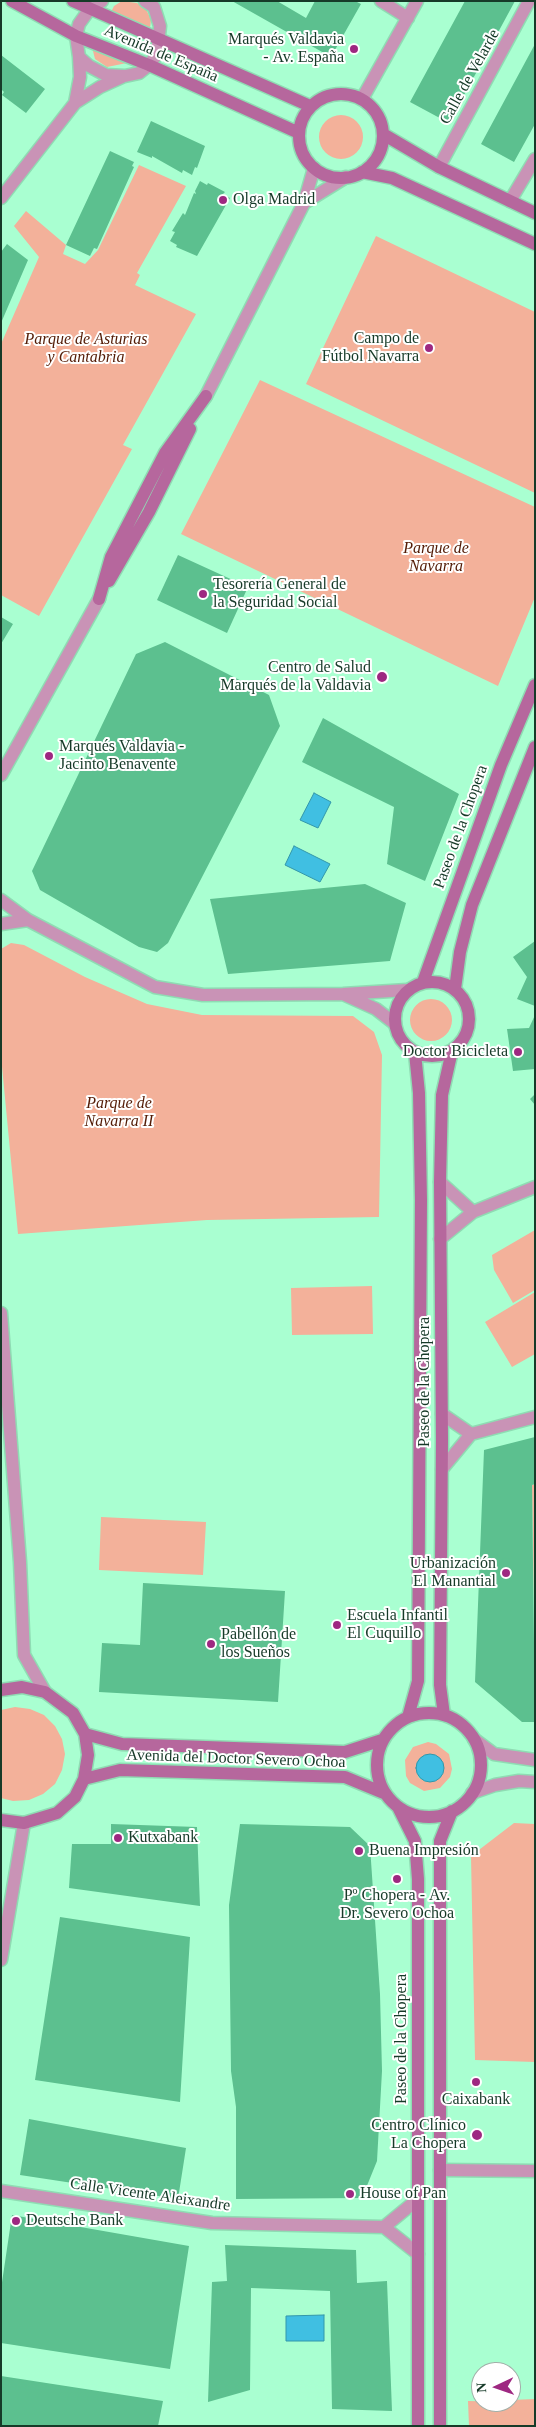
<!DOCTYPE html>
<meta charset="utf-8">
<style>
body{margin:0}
#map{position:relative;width:536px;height:2427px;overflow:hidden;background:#a9ffd1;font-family:"Times New Roman",serif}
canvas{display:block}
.frame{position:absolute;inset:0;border:2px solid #163a28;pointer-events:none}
.north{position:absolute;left:471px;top:2362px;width:50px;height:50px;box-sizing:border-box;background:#fff;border:1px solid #a2b0a9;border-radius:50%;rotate:267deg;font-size:14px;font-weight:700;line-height:20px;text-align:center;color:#163a28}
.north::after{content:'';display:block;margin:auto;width:18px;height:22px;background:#9e2881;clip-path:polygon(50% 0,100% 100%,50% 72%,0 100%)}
</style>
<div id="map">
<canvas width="536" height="2427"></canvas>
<div class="frame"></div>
<div class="north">N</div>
</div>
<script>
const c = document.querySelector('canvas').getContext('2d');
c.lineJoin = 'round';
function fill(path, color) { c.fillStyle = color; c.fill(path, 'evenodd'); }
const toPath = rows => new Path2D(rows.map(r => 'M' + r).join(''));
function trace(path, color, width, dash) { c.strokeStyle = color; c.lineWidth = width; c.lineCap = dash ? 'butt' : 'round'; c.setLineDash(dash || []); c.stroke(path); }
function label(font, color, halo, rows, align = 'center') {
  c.font = font + ' "Times New Roman",serif'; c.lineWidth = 4; c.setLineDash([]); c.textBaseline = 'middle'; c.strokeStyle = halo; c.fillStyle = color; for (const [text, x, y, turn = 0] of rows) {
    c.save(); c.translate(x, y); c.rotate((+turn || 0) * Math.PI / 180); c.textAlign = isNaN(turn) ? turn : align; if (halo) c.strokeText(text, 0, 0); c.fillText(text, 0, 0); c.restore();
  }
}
fill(toPath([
 [122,1,137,3,146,9,151,20,150,28,111,12,114,6],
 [92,47,127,63,107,67,95,59],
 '319 137a22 22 0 1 1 44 0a22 22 0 1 1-44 0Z',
 [139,165,186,186,137,273,140,275,135,285,196,314,123,445,132,449,39,616,1,595,1,344,39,257,14,226,26,211,66,245,63,254,85,264,98,250],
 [376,236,535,312,535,493,306,384],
 [260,380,535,507,535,597,498,686,181,534],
 [11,943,24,945,85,977,147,1004,202,1015,353,1016,374,1032,382,1055,379,1217,207,1220,18,1234,1,1056,1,949],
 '410 1020a21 21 0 1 1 42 0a21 21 0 1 1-42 0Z',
 [535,1230,535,1290,513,1303,494,1270,492,1255],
 [372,1286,373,1334,292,1335,291,1288],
 [535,1292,535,1354,512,1367,485,1322],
 [535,1484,535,1661,532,1485],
 [101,1517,206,1522,203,1575,99,1570],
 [15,1707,30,1709,44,1715,55,1726,62,1739,65,1754,62,1770,55,1784,43,1794,29,1800,13,1801,1,1798,1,1710],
 [428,1742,436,1744,449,1754,452,1769,450,1777,440,1788,424,1791,410,1783,406,1776,405,1760,413,1747],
 [421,1757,438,1757,441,1761,442,1774,440,1778,427,1782,419,1778,416,1770],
 [514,1823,535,1824,535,2062,475,2060,471,1856],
 [535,2399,535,2426,469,2426,468,2401,511,2402,511,2400]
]), '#f3b19a');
const water = toPath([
 [314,793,331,802,318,828,300,820,314,793],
 [294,846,330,864,320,882,285,865,294,846],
 '416 1768a14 14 0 1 1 28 0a14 14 0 1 1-28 0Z',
 [324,2315,324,2341,286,2341,286,2316,324,2315]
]);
fill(water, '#40bfe2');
trace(water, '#3397aa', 1);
fill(toPath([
 [232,1,277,1,306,18,315,1,355,1,361,4,331,57],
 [465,1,515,1,449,123,410,102],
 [535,44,535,124,514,162,481,144],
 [1,55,45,89,26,113,2,95,4,92,1,89],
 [151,121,205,146,197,168,195,167,192,175,183,170,182,173,152,156,152,158,137,152],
 [110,151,134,162,132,166,134,167,97,249,94,248,90,256,66,245],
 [200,181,207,185,208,183,225,192,223,194,230,198,197,256,176,247,177,245,170,241,175,232,172,231,183,213,185,215,194,193,196,194,195,191],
 [7,244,28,260,1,323,1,252],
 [178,555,248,587,227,633,157,600],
 [1,617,13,624,1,644],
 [165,642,269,695,280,726,168,943,157,952,139,947,40,890,32,871,136,654],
 [323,718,459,794,425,881,387,864,394,807,302,762],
 [365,884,406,903,390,961,228,974,210,899],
 [535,941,535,1006,517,999,527,977,513,957],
 [535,1015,535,1069,513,1071,507,1029,529,1028],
 [535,1094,535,1105,530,1099],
 [535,1437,535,1484,532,1485,535,1722,522,1722,475,1682,484,1450],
 [143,1583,285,1591,278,1702,99,1692,102,1643,140,1645],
 [111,1824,197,1827,200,1906,69,1888,72,1844,111,1844],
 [240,1824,350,1827,370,1846,380,1994,382,2071,377,2161,362,2198,236,2199,236,2107,231,2071,229,1905],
 [60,1917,190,1937,180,2102,35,2080],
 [29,2119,186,2148,178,2199,20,2175],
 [12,2215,189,2246,170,2369,1,2343,1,2289],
 [225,2245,356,2250,357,2283,387,2281,392,2411,332,2409,330,2291,251,2288,250,2390,208,2402,212,2282,227,2281],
 [1,2376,163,2401,158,2426,1,2426]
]), '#5cc08f');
const street = toPath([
 [102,1,89,10,79,24,76,36,79,57,89,66,106,75,125,76,139,73,149,65,157,54,160,26,154,7,145,1],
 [381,1,408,18],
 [362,99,417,1],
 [75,103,80,77,79,57],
 [439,167,529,1],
 [1,198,75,103,100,87,122,77],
 [510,201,535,159],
 [304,203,346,177],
 [206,396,304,203,314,168],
 [1,775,99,599],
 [1,900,28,920,155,987,203,995,343,994,407,990],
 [1,924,28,920],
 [345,995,376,1009,394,1023],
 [440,1182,473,1212],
 [440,1239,473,1212,535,1187],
 [1,1313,20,1562,24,1655,45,1692],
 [471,1434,535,1417],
 [442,1469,471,1434,442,1414],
 [474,1739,494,1754,535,1760],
 [472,1793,495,1785,519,1781,535,1782],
 [1,1960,24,1823],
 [440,2170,535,2171],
 [1,2191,212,2223,384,2227,418,2254],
 [384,2227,418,2199]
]);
const secondary = toPath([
 [12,1,76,36,149,65,299,133],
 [73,1,310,106],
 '299 136a42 42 0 1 1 84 0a42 42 0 1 1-84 0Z',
 [383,134,439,167,535,213],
 [362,172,392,178,535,244],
 [109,581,149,512,190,429],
 [99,599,111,557,165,453,206,396],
 '395 1019a37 37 0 1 1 74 0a37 37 0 1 1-74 0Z',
 [423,982,501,765,535,685],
 [455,989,460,952,472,905,535,747],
 [1,1690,22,1687,45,1692,73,1713,85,1734,88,1755,84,1779,75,1797,57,1813,24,1823,1,1820],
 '377 1765a52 52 0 1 1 104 0a52 52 0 1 1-104 0Z',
 [444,1715,440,1685,442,1440,440,1182,442,1095,452,1051],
 [408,1717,418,1681,421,1200,419,1093,415,1053],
 [85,1734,122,1744,345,1752,382,1740],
 [84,1779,120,1770,345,1777,386,1794],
 [398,1807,415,1841,418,1879,418,2426],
 [440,2426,440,1841,452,1811]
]);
trace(street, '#8fdcb3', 15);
trace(secondary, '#8fdcb3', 15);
trace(street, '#c993b6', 12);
trace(secondary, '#b6679d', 12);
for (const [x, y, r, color] of [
 [354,49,5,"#9e2881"],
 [223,200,5,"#9e2881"],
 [429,348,5,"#9e2881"],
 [203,594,5,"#9e2881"],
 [382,677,6,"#9e2881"],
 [49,756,5,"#9e2881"],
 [518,1052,5,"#9e2881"],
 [506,1573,5,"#9e2881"],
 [337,1625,5,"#9e2881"],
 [211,1644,5,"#9e2881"],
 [118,1838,5,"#9e2881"],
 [359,1851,5,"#9e2881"],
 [397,1879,5,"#9e2881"],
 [476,2082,5,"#9e2881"],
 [477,2135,6,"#9e2881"],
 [350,2194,5,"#9e2881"],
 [16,2221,5,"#9e2881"]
]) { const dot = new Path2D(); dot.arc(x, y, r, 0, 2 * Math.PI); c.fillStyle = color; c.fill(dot); trace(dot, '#fff', 2); }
label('16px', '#163a28', '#fff', [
 ["Marqués Valdavia",344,40,"right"],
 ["- Av. España",344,58,"right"],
 ["Olga Madrid",233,200],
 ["Campo de",419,339,"right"],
 ["Fútbol Navarra",419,357,"right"],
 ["Tesorería General de",213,585],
 ["la Seguridad Social",213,603],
 ["Centro de Salud",371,668,"right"],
 ["Marqués de la Valdavia",371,686,"right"],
 ["Marqués Valdavia -",59,747],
 ["Jacinto Benavente",59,765],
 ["Doctor Bicicleta",508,1052,"right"],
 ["Urbanización",496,1564,"right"],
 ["El Manantial",496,1582,"right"],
 ["Escuela Infantil",347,1616],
 ["El Cuquillo",347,1634],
 ["Pabellón de",221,1635],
 ["los Sueños",221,1653],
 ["Kutxabank",128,1838],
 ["Buena Impresión",369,1851],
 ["Pº Chopera - Av.",397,1896,"center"],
 ["Dr. Severo Ochoa",397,1914,"center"],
 ["Caixabank",476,2100,"center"],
 ["Centro Clínico",466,2126,"right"],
 ["La Chopera",466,2144,"right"],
 ["House of Pan",360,2194],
 ["Deutsche Bank",26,2221]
], 'left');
label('16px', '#163a28', '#fff', [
 ["Avenida de España",161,54,23],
 ["Calle de Velarde",470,77,-61],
 ["Paseo de la Chopera",461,827,-70],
 ["Paseo de la Chopera",425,1382,-90],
 ["Avenida del Doctor Severo Ochoa",236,1759,2],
 ["Paseo de la Chopera",402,2039,-90],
 ["Calle Vicente Aleixandre",150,2195,8]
]);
label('italic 16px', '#531b05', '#fff', [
 ["Parque de Asturias",86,340],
 ["y Cantabria",86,358],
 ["Parque de",436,549],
 ["Navarra",436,567],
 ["Parque de",119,1104],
 ["Navarra II",119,1122]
]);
</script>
